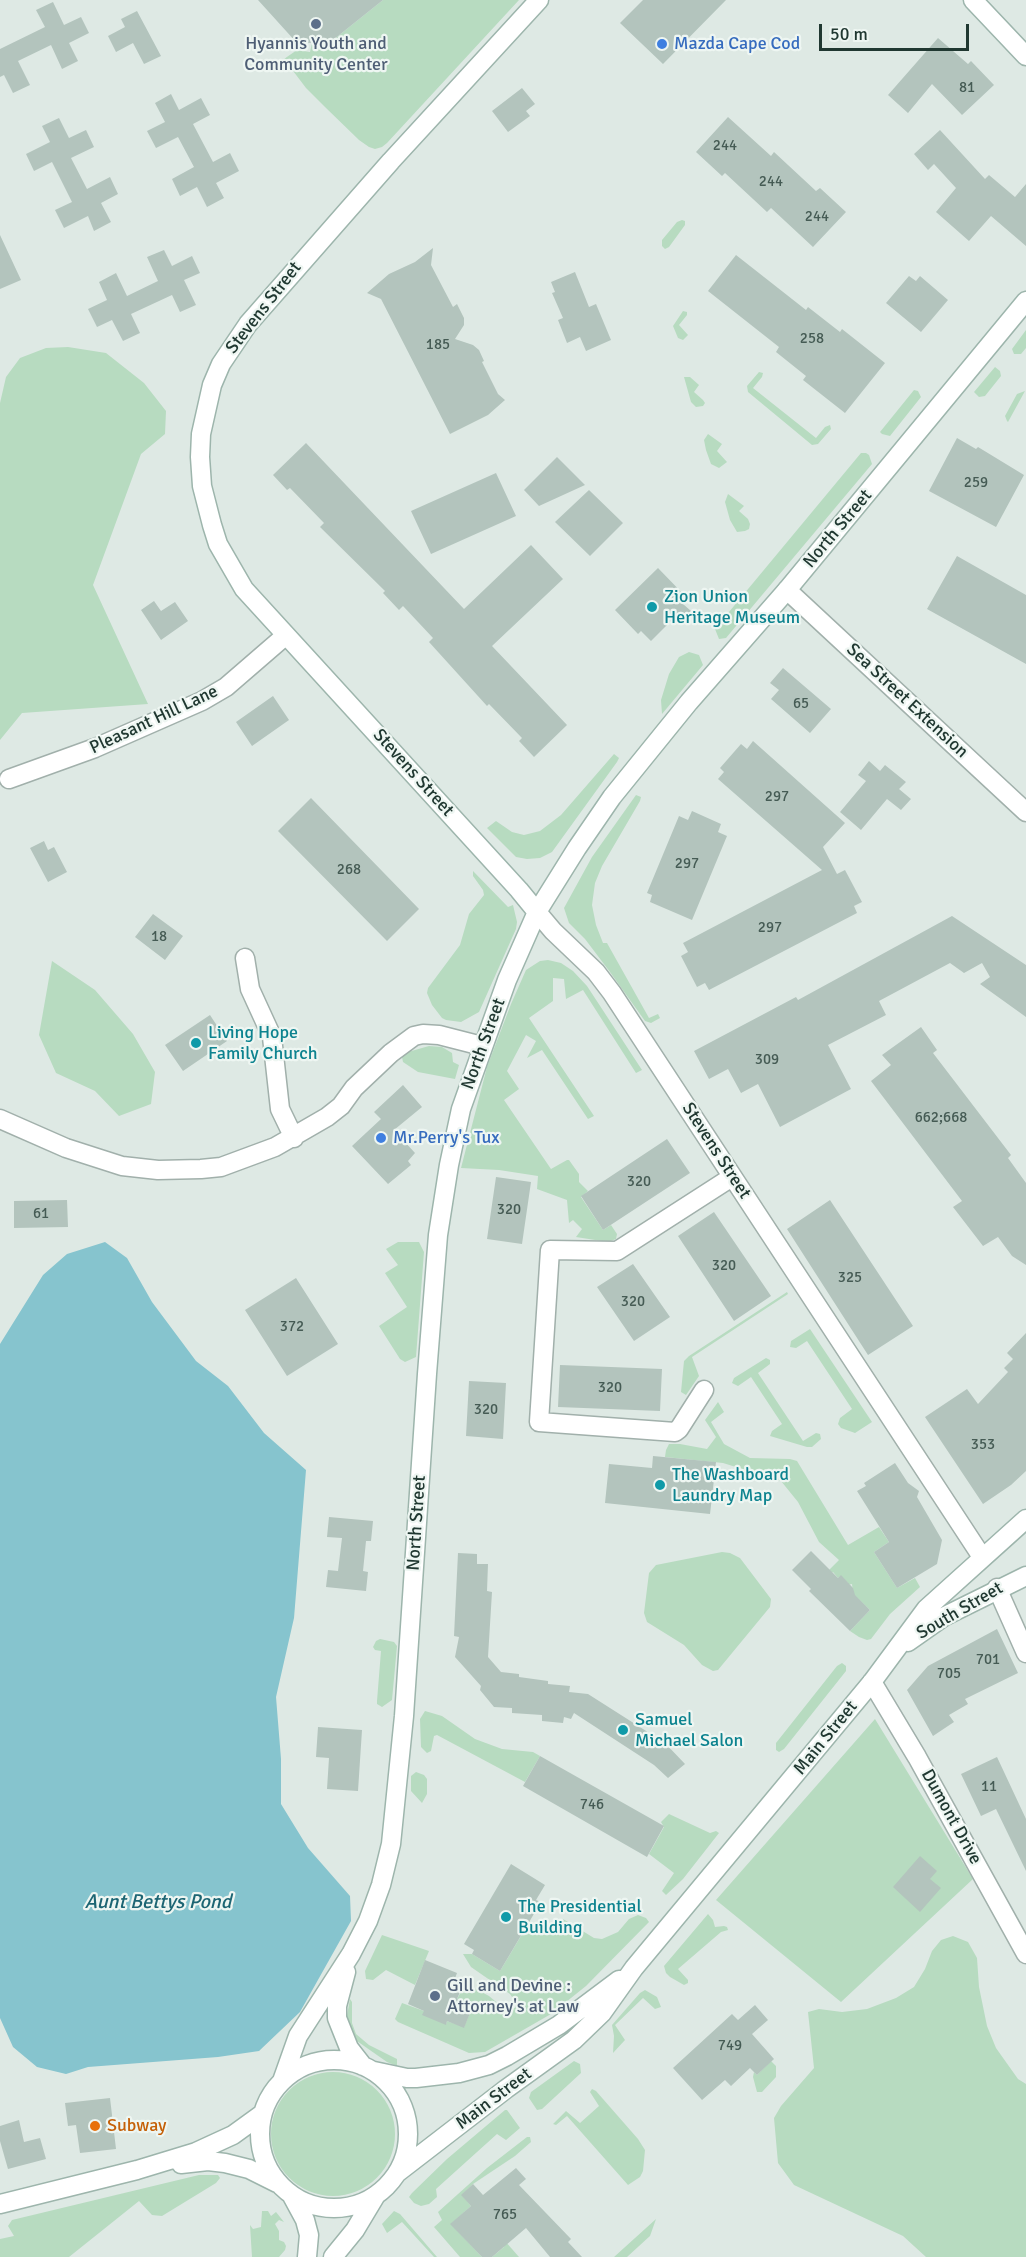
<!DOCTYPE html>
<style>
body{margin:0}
#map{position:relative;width:1026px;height:2257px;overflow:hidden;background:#dee9e4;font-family:Signika,sans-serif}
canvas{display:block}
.scale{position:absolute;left:819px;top:24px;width:150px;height:27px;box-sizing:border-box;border:3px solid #203831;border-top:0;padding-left:8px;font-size:18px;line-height:21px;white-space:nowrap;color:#203831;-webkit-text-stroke:4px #eef6f2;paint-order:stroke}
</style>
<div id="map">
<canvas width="1026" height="2257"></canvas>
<div class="scale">50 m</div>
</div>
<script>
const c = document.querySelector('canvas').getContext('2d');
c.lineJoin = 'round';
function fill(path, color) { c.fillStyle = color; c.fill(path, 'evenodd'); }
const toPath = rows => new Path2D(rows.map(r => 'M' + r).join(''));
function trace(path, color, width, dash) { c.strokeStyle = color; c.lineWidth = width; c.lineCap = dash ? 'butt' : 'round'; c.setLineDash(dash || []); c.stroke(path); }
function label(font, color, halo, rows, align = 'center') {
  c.font = font + ' Signika,sans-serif'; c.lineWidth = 4.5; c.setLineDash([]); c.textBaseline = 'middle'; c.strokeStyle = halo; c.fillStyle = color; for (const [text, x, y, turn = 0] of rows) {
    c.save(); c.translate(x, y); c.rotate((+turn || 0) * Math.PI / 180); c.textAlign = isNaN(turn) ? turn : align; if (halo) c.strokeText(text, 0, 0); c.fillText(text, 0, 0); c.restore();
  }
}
fill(toPath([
 [383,0,519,0,387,143,382,147,375,149,369,147,359,140,325,107,306,88,284,59,297,50,310,52,312,43,328,44],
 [682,220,685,221,685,225,669,247,665,249,662,246,662,240,677,222],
 [683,311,687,312,687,315,679,325,688,335,683,340,678,338,673,326],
 [1026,330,1026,348,1021,354,1014,354,1012,349],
 [68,347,106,353,144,383,166,411,165,434,141,454,93,585,148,704,22,713,0,740,0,403,6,377,20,358,46,348],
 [995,367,1000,371,1001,376,985,396,979,397,974,392],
 [759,372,763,373,762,377,753,388,816,438,825,427,830,425,831,429,818,444,812,445,748,392,747,386],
 [684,377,690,377,699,385,694,392,703,400,705,403,703,406,696,407,691,402],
 [914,390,918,391,921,397,890,436,882,434,880,432],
 [1025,391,1008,422,1007,421,1005,416,1017,394],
 [708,434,722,444,717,451,727,462,719,468,711,464,706,450,704,440],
 [861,453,866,453,869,455,872,464,726,638,719,639,715,629,720,627,719,624],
 [728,494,744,506,739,511,748,519,750,524,749,529,745,531,737,532,730,520,725,502],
 [689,652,699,655,703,665,662,714,661,700,669,674,679,657],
 [614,754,619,758,617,762,552,852,540,858,527,859,516,857,487,828,496,821,512,832,524,835,540,831,561,815],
 [636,795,641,797,640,801,602,866,595,883,592,905,596,925,603,943,607,943,649,1018,658,1014,660,1018,651,1023,645,1021,610,972,585,939,569,923,564,908,592,857],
 [473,871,508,907,513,905,517,922,516,929,479,1012,461,1022,446,1020,442,1018,432,1005,427,993,428,988,460,945,469,914,484,895,483,890,473,876],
 [548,960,561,963,573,971,587,986,642,1070,636,1073,583,990,566,999,564,979,553,978,553,1001,529,1018,594,1116,588,1119,542,1050,527,1058,536,1041,526,1035,507,1071,519,1089,504,1100,551,1169,567,1160,569,1160,579,1174,579,1182,588,1191,581,1197,603,1230,611,1225,617,1234,616,1239,608,1242,576,1237,582,1229,573,1220,569,1223,567,1200,537,1189,538,1176,499,1170,461,1168,487,1067,511,1004,526,970,540,961],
 [52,961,95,990,133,1034,155,1072,151,1104,119,1116,95,1091,56,1073,39,1035],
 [429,1046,442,1047,452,1053,453,1062,459,1065,455,1079,418,1072,403,1062,402,1057,408,1052],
 [398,1242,419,1242,424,1252,416,1357,405,1362,400,1359,379,1326,407,1307,385,1273,398,1265,386,1249],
 [787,1292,788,1294,692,1357,699,1376,686,1395,681,1392,684,1361,689,1356],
 [810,1329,872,1422,855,1433,841,1428,838,1424,840,1418,852,1409,807,1341,796,1348,790,1347,791,1341],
 [766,1358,770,1360,770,1364,758,1373,803,1441,816,1433,820,1434,821,1439,812,1447,807,1447,770,1436,772,1431,782,1424,751,1377,738,1386,732,1383,734,1378],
 [718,1402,724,1412,711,1422,724,1444,750,1458,790,1459,797,1461,848,1545,879,1527,889,1542,874,1552,897,1588,915,1578,920,1587,890,1614,871,1639,867,1640,859,1637,850,1631,870,1610,853,1594,852,1584,847,1585,848,1583,841,1576,838,1578,833,1572,830,1574,827,1572,839,1560,819,1542,798,1502,781,1481,723,1463,665,1457,666,1450,669,1444,680,1444,707,1449,716,1437,705,1420],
 [722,1552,730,1553,740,1558,771,1599,770,1607,718,1670,713,1671,702,1665,684,1645,647,1622,644,1613,649,1573,656,1565],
 [380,1639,394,1642,397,1646,392,1700,382,1707,377,1704,377,1701,381,1651,375,1650,373,1647,376,1641],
 [842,1663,846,1666,846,1671,784,1749,779,1752,776,1750,776,1743,837,1666],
 [425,1711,442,1716,475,1739,502,1749,533,1752,540,1756,525,1782,437,1735,434,1736,431,1751,427,1753,421,1747,420,1719],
 [875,1719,973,1879,841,2002,716,1900],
 [416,1772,424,1775,427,1779,427,1794,422,1803,411,1791,411,1776],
 [669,1814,710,1833,716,1831,719,1833,683,1879,666,1895,662,1891,674,1873,649,1854,664,1827,661,1822],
 [708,1914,713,1920,715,1927,724,1926,727,1927,728,1930,721,1932,678,1969,688,1980,688,1983,684,1985,670,1977,666,1973,664,1966],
 [638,1915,646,1918,649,1922,586,1986,551,2014,485,2052,469,2053,398,2022,395,2019,402,2003,424,2011,446,2024,447,2021,464,2027,473,2006,457,1999,463,1988,474,1988,489,1996,501,2006,515,2008,516,2003,510,1994,471,1967,463,1954,472,1954,500,1971,524,1931,533,1935,544,1931,563,1919,594,1938,602,1939,618,1932,629,1919],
 [382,1935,429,1951,415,1985,386,1970,373,1980,366,1979,365,1971],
 [953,1936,968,1942,977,1958,979,1987,987,2026,996,2048,1018,2079,1026,2084,1026,2257,926,2257,903,2236,794,2185,778,2163,774,2118,781,2106,814,2068,808,2012,819,2009,842,2012,867,2009,896,1998,914,1987,925,1969,932,1951,941,1940],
 [645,1990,657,1997,661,2007,655,2009,643,1998,615,2025,625,2040,613,2053,614,2036,612,2025,640,1993],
 [350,1999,352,2002,352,2023,356,2034,369,2045,397,2059,397,2066,387,2062,354,2039,346,2021],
 [574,2061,580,2064,581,2073,542,2109,537,2110,529,2098,531,2092],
 [771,2061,776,2066,776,2077,762,2092,757,2092,753,2077,754,2072,757,2075],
 '271 2134a62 62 0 1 1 124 0a62 62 0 1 1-124 0Z',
 [592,2089,596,2091,638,2139,645,2150,643,2171,640,2177,628,2185,567,2116,556,2125,553,2124,566,2111,580,2123,599,2106,590,2092],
 [505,2110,507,2110,520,2128,506,2140,497,2134,436,2189,437,2197,429,2204,421,2206,414,2203,409,2197,412,2193,447,2159],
 [527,2137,530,2137,531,2142,515,2156,473,2184,462,2195,471,2206,451,2224,482,2257,460,2257,434,2227,442,2220,438,2212,487,2168],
 [199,2175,218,2175,220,2178,216,2183,162,2216,152,2215,139,2201,69,2257,0,2257,0,2239,14,2236,8,2226,12,2220],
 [262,2211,268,2211,271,2216,276,2212,284,2222,279,2220,275,2224,279,2231,279,2240,284,2242,286,2246,285,2250,279,2257,252,2257,250,2225,253,2229,261,2227],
 [394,2211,400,2214,437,2257,434,2257,402,2222,387,2233,382,2224],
 [656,2219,650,2236,627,2257,614,2257],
 [505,2241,519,2257,492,2257,504,2247]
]), '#b7dbc0');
fill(toPath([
 [105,1242,127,1258,152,1302,196,1361,228,1386,264,1433,306,1470,294,1618,276,1697,281,1759,281,1804,308,1848,350,1896,351,1921,300,2012,259,2051,218,2057,88,2067,66,2074,37,2067,13,2047,0,2018,0,1344,43,1275,67,1254]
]), '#86c4ce');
fill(toPath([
 [258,0,383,0,328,44,296,42],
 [643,0,726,0,663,64,620,23],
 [53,2,64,25,81,17,89,33,69,43,78,61,62,69,51,45,18,61,30,85,13,93,4,75,0,77,0,49,45,27,36,10],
 [137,11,161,56,144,64,133,43,116,52,108,36,125,27,121,19],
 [938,38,968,64,971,61,994,85,962,115,932,84,908,113,888,95],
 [522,88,535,104,526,111,530,116,508,132,492,111],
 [171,94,179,110,201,98,210,115,193,124,213,162,230,153,239,171,216,183,224,198,207,207,197,187,180,196,172,179,194,167,178,137,156,148,147,131,165,122,155,103],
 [728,117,771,156,774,152,816,191,820,188,846,212,813,247,771,208,767,212,725,173,722,176,696,152],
 [59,118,69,138,86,130,94,147,71,158,87,189,110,177,118,194,101,203,111,222,94,231,88,216,64,228,55,210,72,202,52,162,34,171,26,154,50,142,42,126],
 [940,130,985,179,989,175,1015,197,1026,184,1026,246,991,216,969,241,936,212,956,188,934,164,928,170,914,154],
 [0,235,21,280,0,289],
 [433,248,431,265,453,307,457,304,464,318,464,325,455,339,473,345,479,350,484,361,482,362,498,394,505,400,488,415,450,434,381,299,367,293,389,274,415,262],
 [164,250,172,266,192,256,200,273,184,280,196,305,180,312,172,295,131,314,140,333,123,341,112,320,97,327,88,309,107,300,99,282,116,273,127,296,158,281,147,257],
 [736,255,806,310,808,307,840,332,842,329,885,363,845,413,803,380,806,376,776,352,779,347,708,291],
 [575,272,589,307,596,304,611,340,586,351,580,337,567,343,558,320,563,318,552,293,555,292,551,282],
 [909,276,916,281,920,276,948,300,921,332,886,303],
 [957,438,976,449,978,447,1024,475,996,527,929,491],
 [306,443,464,609,531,545,563,579,492,646,567,725,534,757,519,741,522,738,489,704,487,706,429,642,433,638,403,606,399,610,383,593,385,591,320,527,324,523,290,488,287,490,273,475],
 [557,457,585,485,539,506,524,490],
 [496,473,516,516,431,554,411,511],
 [589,490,623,523,590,556,555,522],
 [957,556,1026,595,1026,664,927,609],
 [658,568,688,599,683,604,691,611,678,624,673,619,651,641,641,631,638,634,615,610],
 [154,601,161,611,175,602,188,621,161,640,141,610],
 [783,668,831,709,810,733,771,699,779,690,770,683],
 [273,696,289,720,252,746,236,722],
 [753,741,845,823,823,847,837,874,845,870,862,902,854,906,857,913,709,990,705,983,697,987,681,956,688,952,683,943,822,870,718,779,724,772,720,768,741,744,747,749],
 [869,761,880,771,885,765,906,782,899,789,911,799,901,810,887,799,861,830,840,812,866,781,858,775],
 [311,798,419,909,387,941,278,831],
 [692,811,721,824,718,832,727,836,692,920,650,902,652,895,647,893,679,816,688,820],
 [44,841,48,850,54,847,67,872,48,882,30,848],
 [153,914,183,936,165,960,135,937],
 [952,916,1026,965,1026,1017,980,984,990,977,982,963,964,973,950,963,879,1001,886,1015,828,1045,851,1089,780,1127,758,1084,741,1093,728,1069,709,1079,694,1051,796,997,798,1000],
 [210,1015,227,1041,183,1071,165,1045],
 [921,1027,937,1050,933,1053,1011,1155,1008,1158,1026,1183,1026,1265,1012,1256,998,1237,983,1246,953,1207,962,1201,871,1081,891,1065,882,1055],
 [403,1085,422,1107,394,1130,415,1153,408,1161,411,1165,388,1184,352,1146,381,1119,374,1112],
 [667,1139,690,1173,603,1230,581,1196],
 [496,1177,531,1182,522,1244,487,1239],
 [67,1200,68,1227,14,1228,14,1201],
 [830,1200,913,1326,868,1355,787,1229],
 [714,1212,771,1296,734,1321,678,1236],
 [633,1264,670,1317,634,1341,597,1287],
 [296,1278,338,1344,287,1376,245,1310],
 [1026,1333,1026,1471,1011,1485,983,1504,925,1417,967,1389,978,1404,1008,1372,1004,1368,1013,1359,1007,1353],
 [560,1365,662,1369,660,1411,558,1407],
 [469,1381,506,1383,503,1439,466,1436],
 [653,1456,716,1462,710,1514,605,1503,609,1464,652,1468],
 [895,1463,908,1483,919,1491,917,1497,942,1540,937,1564,897,1588,874,1552,889,1542,857,1491,866,1486,864,1483],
 [329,1517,373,1521,371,1541,366,1541,363,1571,368,1572,366,1591,326,1587,328,1570,338,1571,342,1538,327,1537],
 [811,1551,838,1578,841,1575,853,1588,855,1595,870,1610,850,1631,809,1591,811,1589,792,1570],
 [458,1553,477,1554,477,1564,488,1564,487,1591,492,1592,488,1657,501,1672,519,1674,519,1677,548,1681,548,1684,570,1686,569,1692,588,1694,665,1743,685,1764,668,1778,654,1765,574,1713,571,1719,564,1717,563,1723,542,1721,542,1715,512,1713,512,1708,494,1707,480,1690,481,1686,455,1657,459,1637,454,1636],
 [997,1629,1018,1673,965,1699,968,1704,949,1715,954,1722,933,1736,907,1690,928,1666],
 [318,1727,362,1730,358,1791,327,1789,329,1758,316,1757],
 [540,1756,664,1826,647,1857,523,1786],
 [997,1757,1026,1819,1026,1871,996,1809,981,1816,961,1774],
 [920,1856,937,1871,930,1879,941,1888,920,1912,893,1887],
 [511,1864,545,1885,536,1900,541,1902,500,1971,472,1954,474,1950,464,1944],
 [425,1960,457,1973,451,1989,460,1992,457,1999,473,2006,464,2028,447,2021,446,2025,422,2015,424,2011,408,2004],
 [755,2005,768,2020,752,2034,774,2059,757,2075,750,2068,731,2086,725,2080,702,2100,673,2068,732,2014,738,2020],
 [110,2098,116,2149,80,2153,76,2125,68,2126,65,2103],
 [19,2120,24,2142,40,2138,46,2159,8,2169,0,2141,0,2126],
 [516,2168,526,2179,519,2185,571,2239,568,2242,582,2257,550,2257,526,2228,492,2257,482,2257,450,2224,471,2206,461,2195,473,2184,483,2195]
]), '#b3c4bd');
const street = toPath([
 [787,590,1026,812],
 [9,779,95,748,202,701,226,687,285,636],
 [537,912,553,931,596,972,612,993,982,1557],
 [245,958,250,989,272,1037,280,1109,294,1138],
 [0,1119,66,1148,122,1166,158,1170,201,1169,221,1167,275,1147,327,1117,341,1106,354,1088,391,1053,414,1036,423,1034,439,1035,482,1046],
 [704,1390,679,1429,675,1432,539,1422,550,1250,617,1251,732,1177],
 [997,1588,1026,1653],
 [872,1682,917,1757,1026,1954]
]);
const secondary = toPath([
 [973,0,1026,56],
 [537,912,519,890,244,589,218,544,212,525,202,486,200,457,201,434,212,385,221,364,248,324,391,161,539,0],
 [908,1642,945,1616,1026,1576],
 [346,1972,337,2006,337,2018,349,2048,363,2066],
 '260 2134a74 74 0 1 1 148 0a74 74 0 1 1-148 0Z',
 [374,2071,407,2078,416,2078,459,2073,489,2065,507,2056,559,2025,619,1980],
 [282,2081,298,2036,351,1954,368,1921,381,1885,391,1844,404,1716,427,1374,438,1235,449,1165,461,1109,507,980,537,912,577,848,612,797,689,702,787,590,1026,301],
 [181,2164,208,2161,225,2163,249,2169,277,2183],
 [397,2173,506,2089,574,2040,602,2013,634,1968,872,1682,926,1609,1026,1519],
 [292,2196,305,2220,309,2235,307,2257],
 [0,2204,137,2170,196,2152,233,2135,262,2114],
 [333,2257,355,2230,376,2195]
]);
trace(street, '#a1b0ab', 21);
trace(secondary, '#9db5ac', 21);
trace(street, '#fff', 18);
trace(secondary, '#fff', 18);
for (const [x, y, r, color] of [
 [316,24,6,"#5c6f8a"],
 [662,44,6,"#3f7fe0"],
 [652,607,6,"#0f9aa8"],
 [196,1043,6,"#0f9aa8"],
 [381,1138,6,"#3f7fe0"],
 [660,1485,6,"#0f9aa8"],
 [623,1730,6,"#0f9aa8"],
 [506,1917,6,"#0f9aa8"],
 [435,1996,6,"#5c6f8a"],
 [95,2126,6,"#e8710a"]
]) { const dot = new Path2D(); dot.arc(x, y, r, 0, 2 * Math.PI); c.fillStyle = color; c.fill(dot); trace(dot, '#eef6f2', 2); }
label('15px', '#455b54', null, [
 ["81",967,88],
 ["244",725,146],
 ["244",771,182],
 ["244",817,217],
 ["258",812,339],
 ["185",438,345],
 ["259",976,483],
 ["65",801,704],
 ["297",777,797],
 ["297",687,864],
 ["268",349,870],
 ["297",770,928],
 ["18",159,937],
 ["309",767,1060],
 ["662;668",941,1118],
 ["320",639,1182],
 ["320",509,1210],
 ["61",41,1214],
 ["320",724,1266],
 ["325",850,1278],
 ["320",633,1302],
 ["372",292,1327],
 ["320",610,1388],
 ["320",486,1410],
 ["353",983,1445],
 ["701",988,1660],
 ["705",949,1674],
 ["11",989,1787],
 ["746",592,1805],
 ["749",730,2046],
 ["765",505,2215]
]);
label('18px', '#4e5e75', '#eef6f2', [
 ["Hyannis Youth and",316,44],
 ["Community Center",316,65],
 ["Gill and Devine :",447,1986,"left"],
 ["Attorney's at Law",447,2007,"left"]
]);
label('18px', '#366cbe', '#eef6f2', [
 ["Mazda Cape Cod",674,44],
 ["Mr.Perry's Tux",393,1138]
], 'left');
label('18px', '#203831', '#eef6f2', [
 ["Stevens Street",264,308,-52],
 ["North Street",838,529,-50],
 ["Sea Street Extension",907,701,43],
 ["Pleasant Hill Lane",154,720,-25],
 ["Stevens Street",413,773,48],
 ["North Street",484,1044,-70],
 ["Stevens Street",716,1151,57],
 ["North Street",417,1523,-86],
 ["South Street",960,1611,-30],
 ["Main Street",826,1738,-51],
 ["Dumont Drive",951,1817,61],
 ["Main Street",494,2099,-37]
]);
label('18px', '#0d838f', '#eef6f2', [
 ["Zion Union",664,597],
 ["Heritage Museum",664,618],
 ["Living Hope",208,1033],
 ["Family Church",208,1054],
 ["The Washboard",672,1475],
 ["Laundry Map",672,1496],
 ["Samuel",635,1720],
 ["Michael Salon",635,1741],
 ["The Presidential",518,1907],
 ["Building",518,1928]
], 'left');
label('18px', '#c56008', '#eef6f2', [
 ["Subway",107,2126]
], 'left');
label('italic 20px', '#1c6573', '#eef6f2', [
 ["Aunt Bettys Pond",158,1903]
]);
</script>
